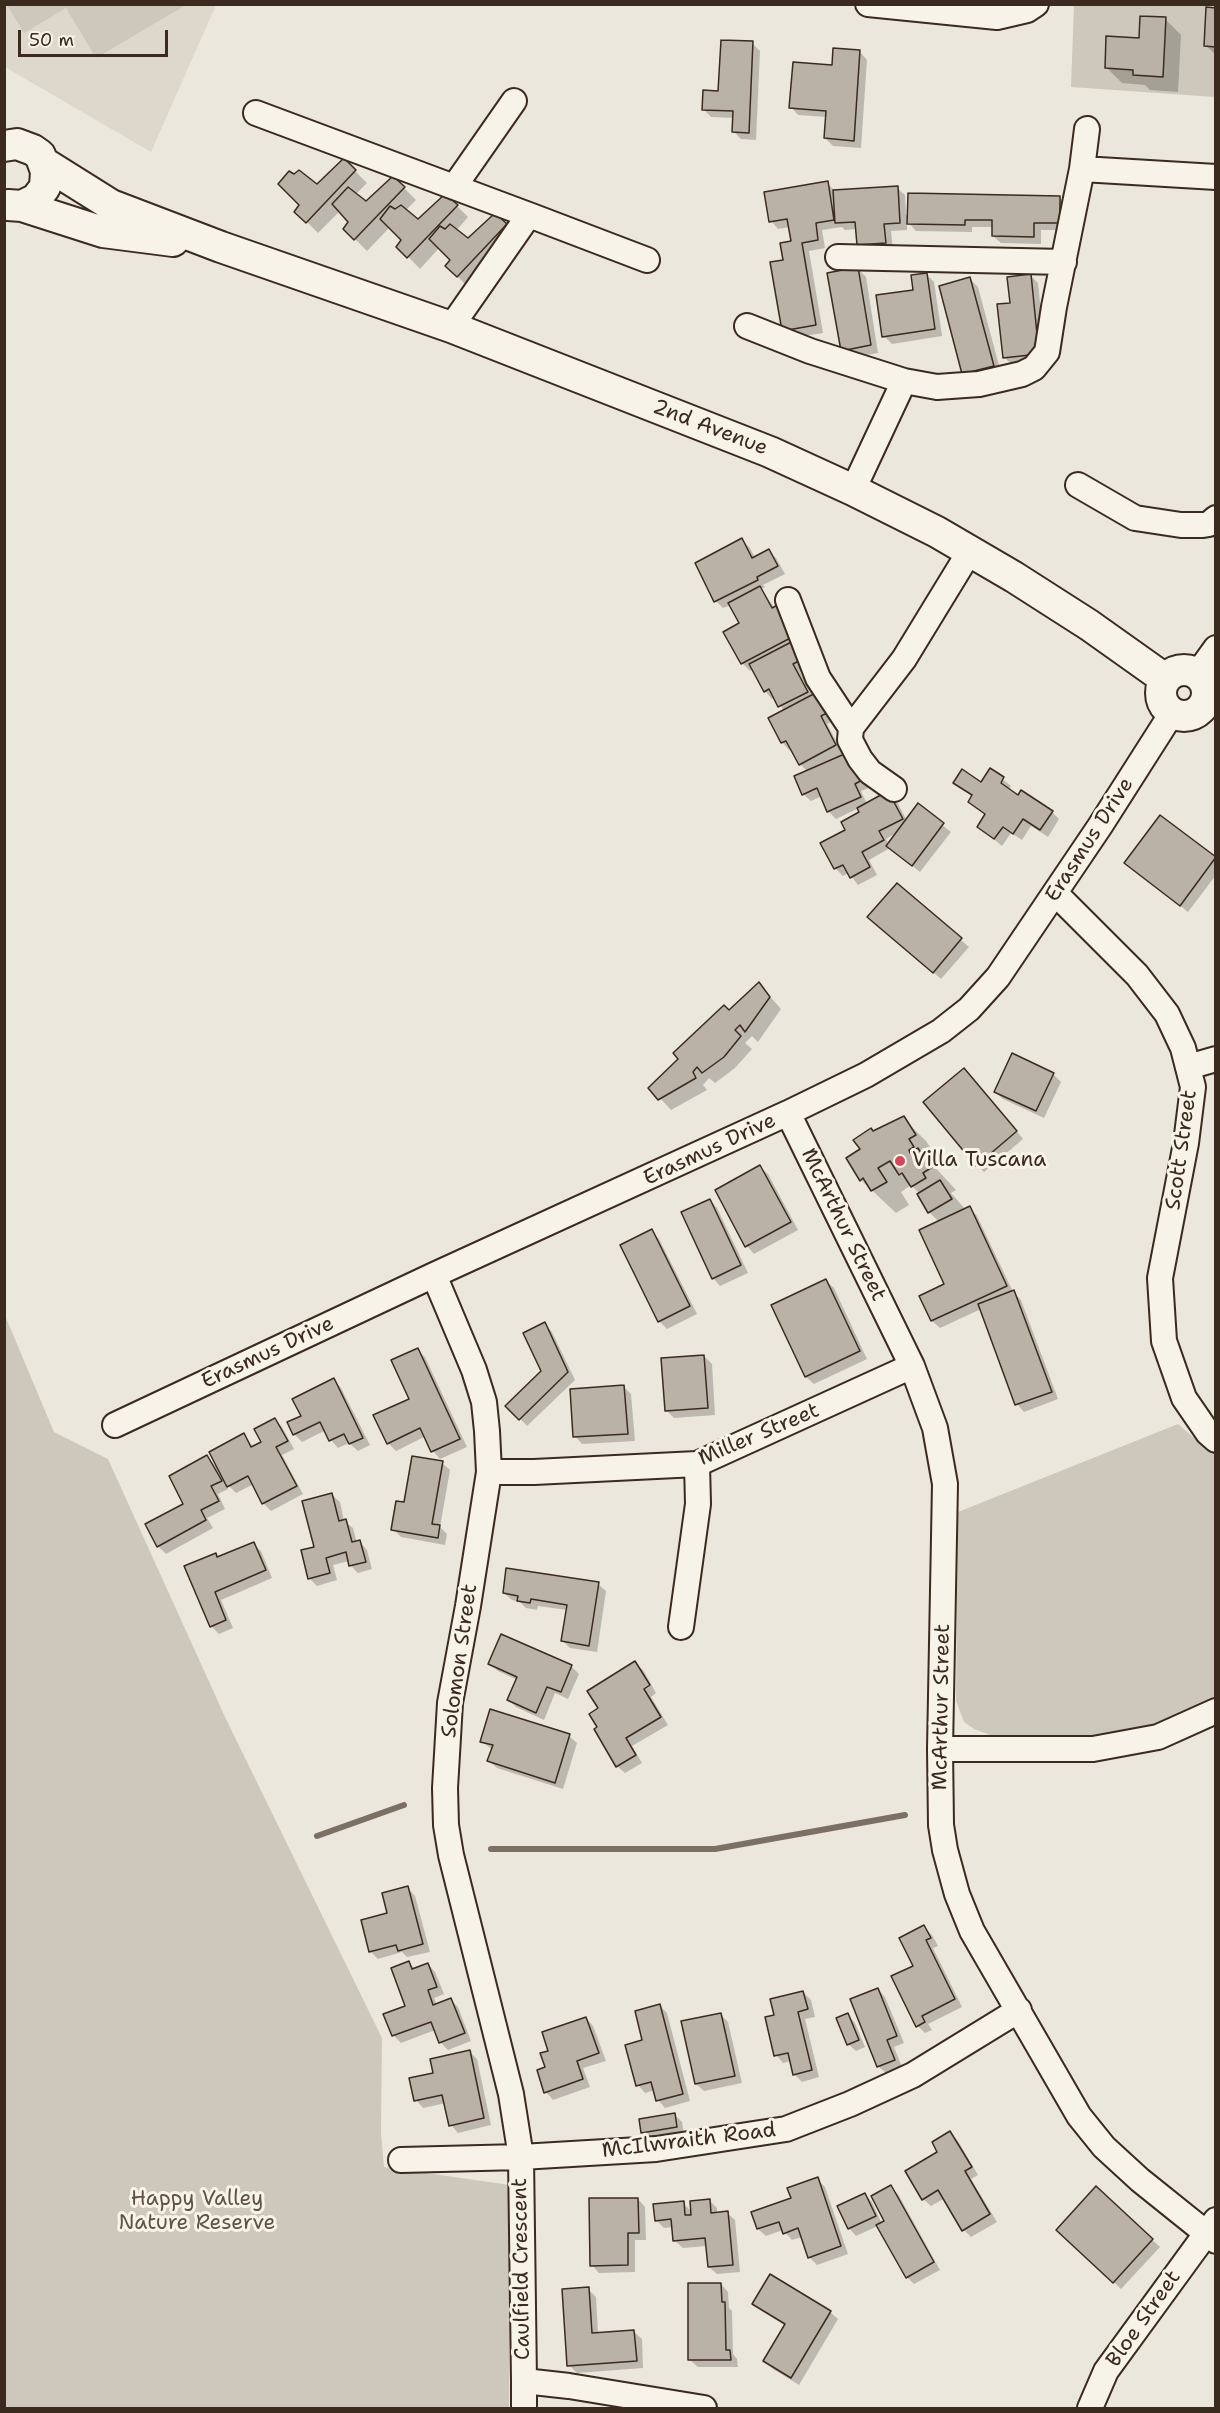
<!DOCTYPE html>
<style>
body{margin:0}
#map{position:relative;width:1220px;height:2413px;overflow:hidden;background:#ece7dc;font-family:"Shantell Sans",sans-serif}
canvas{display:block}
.frame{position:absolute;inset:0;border:6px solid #3b2a1e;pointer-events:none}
.scale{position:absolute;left:18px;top:30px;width:150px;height:27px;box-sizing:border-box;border:3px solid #3b2a1e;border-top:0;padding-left:8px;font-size:18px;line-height:21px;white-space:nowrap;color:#3b2a1e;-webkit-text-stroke:4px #f7f3e8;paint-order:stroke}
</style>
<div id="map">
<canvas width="1220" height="2413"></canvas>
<div class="frame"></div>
<div class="scale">50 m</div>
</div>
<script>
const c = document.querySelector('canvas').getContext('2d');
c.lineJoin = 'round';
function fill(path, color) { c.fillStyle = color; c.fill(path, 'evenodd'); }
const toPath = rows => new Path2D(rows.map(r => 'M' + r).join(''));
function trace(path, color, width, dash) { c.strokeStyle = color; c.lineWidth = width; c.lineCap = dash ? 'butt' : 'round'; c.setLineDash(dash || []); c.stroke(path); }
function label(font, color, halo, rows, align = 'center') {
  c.font = font + ' "Shantell Sans",sans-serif'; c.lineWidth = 6; c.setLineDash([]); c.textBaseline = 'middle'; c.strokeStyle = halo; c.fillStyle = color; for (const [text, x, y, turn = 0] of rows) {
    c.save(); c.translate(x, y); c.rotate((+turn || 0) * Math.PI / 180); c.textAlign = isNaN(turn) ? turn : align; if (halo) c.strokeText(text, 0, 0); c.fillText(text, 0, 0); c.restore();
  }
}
fill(toPath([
 [5,5,216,5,151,152,5,67]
]), '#ddd7cc');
fill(toPath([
 [7,5,186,5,96,58,66,8,24,33],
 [1074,5,1215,5,1215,97,1071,87],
 [4,1313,54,1432,108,1459,226,1719,382,2038,381,2133,384,2167,510,2185,509,2408,5,2408],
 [1178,1424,1215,1456,1215,1701,1168,1722,1129,1732,1075,1737,990,1735,974,1729,964,1722,956,1701,958,1512]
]), '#cec8bc');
fill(toPath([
 [1216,9,1216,55,1205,45],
 [1165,19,1181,35,1178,92,1150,90,1145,85,1122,83,1107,68],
 [752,43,760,51,756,140,741,139,734,132,734,118,711,117,703,109,720,93],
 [860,52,867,60,861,148,833,146,825,138,827,117,798,115,791,107,834,67],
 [344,160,367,183,355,195,366,203,404,188,416,200,406,210,418,221,457,206,468,217,456,231,468,240,495,215,518,237,469,288,447,266,452,259,440,247,420,269,398,246,403,240,390,227,367,251,345,229,350,222,340,211,318,233,296,211,317,186],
 [827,183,835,191,897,188,905,195,906,215,1060,198,1067,205,1067,230,1041,230,1041,244,1001,243,993,236,993,227,972,227,972,232,916,231,907,221,907,230,891,231,893,250,866,252,859,244,857,229,845,230,842,227,822,230,825,248,809,251,823,333,791,338,783,330,785,261,793,242,790,227,778,229,771,221],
 [858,269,866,277,878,353,850,358,842,350],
 [926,274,934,282,942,336,892,344,884,336],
 [1031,276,1038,283,1046,362,1012,365,1004,357,1012,304],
 [970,279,978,287,1001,373,964,374],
 [742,540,750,548,755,558,769,551,776,558,785,574,763,585,765,587,761,589,815,664,800,672,813,696,840,718,827,724,844,756,857,761,869,788,861,791,867,804,888,793,896,800,907,821,918,806,951,832,920,872,890,848,869,860,877,875,858,885,849,873,843,876,835,868,822,843,847,830,861,813,859,808,836,819,828,811,822,796,811,801,803,794,808,772,800,764,792,749,789,750,782,742,784,711,775,697,772,699,765,691,753,669,750,671,742,663,725,632,741,624,731,605,723,608,716,601],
 [898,832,889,845,886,839],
 [991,770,1011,786,1008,790,1052,812,1059,819,1048,837,1031,826,1022,840,1011,833,1002,846,979,827,986,816,970,802,973,797,955,782,982,784],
 [1160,817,1216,859,1216,875,1188,912,1126,863],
 [897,885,969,947,941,979,877,924],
 [759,984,781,1009,758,1042,752,1036,745,1043,752,1049,735,1068,715,1083,709,1078,703,1085,707,1090,671,1110,660,1098,680,1059],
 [1053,1074,1061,1082,1044,1118,1003,1099,995,1092],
 [972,1077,1023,1139,984,1172,977,1165],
 [903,1118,926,1141,938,1159,931,1163,956,1190,951,1193,966,1210,970,1208,977,1216,1013,1292,1021,1300,1058,1399,1024,1412,1017,1404,981,1309,940,1328,932,1321,921,1296,946,1285,939,1222,929,1212,920,1194,911,1185,901,1192,909,1205,896,1213,861,1180,862,1150,874,1133],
 [760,1167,768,1174,798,1230,754,1254,747,1246],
 [710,1200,717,1208,748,1273,720,1286,713,1278],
 [652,1231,659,1239,697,1314,667,1329,659,1321],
 [826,1281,834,1288,867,1359,814,1384,806,1377,773,1305],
 [545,1324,552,1332,575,1380,527,1426,508,1406,543,1371],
 [417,1350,425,1357,467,1447,440,1459,433,1451,426,1436,396,1451,388,1443,411,1399],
 [704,1356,712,1364,715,1415,674,1418,666,1410],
 [334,1380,341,1388,370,1445,358,1451,349,1443,338,1448,331,1440,326,1430,302,1442,294,1434,303,1416],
 [624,1387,631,1394,635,1441,582,1444,575,1436],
 [275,1419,282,1427,294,1449,282,1455,303,1494,271,1511,263,1503,254,1484,236,1493,226,1483,228,1489,218,1494,225,1509,207,1518,213,1528,166,1554,158,1546,186,1504,207,1457,219,1469,244,1435,254,1448,263,1443],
 [442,1463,450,1470,440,1527,447,1534,445,1545,401,1537,393,1529,405,1504],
 [332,1495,340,1502,344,1521,353,1528,357,1543,360,1542,367,1550,372,1569,358,1573,350,1565,349,1561,333,1565,337,1580,317,1586,309,1578,316,1548],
 [253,1544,261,1551,272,1578,221,1600,233,1628,219,1634,211,1626,186,1567,215,1554,219,1558],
 [598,1584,606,1591,597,1652,570,1648,563,1641,567,1610,538,1606,537,1610,526,1608,520,1602,512,1600,504,1593],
 [635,1663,643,1670,656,1693,651,1697,668,1725,632,1746,642,1763,625,1773,617,1766,599,1727,600,1709],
 [490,1664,571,1666,579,1674,568,1699,555,1693,544,1720,516,1707,509,1700,517,1680,498,1671],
 [569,1736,577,1743,563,1789,497,1768,489,1761,493,1750,481,1741],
 [408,1888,415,1896,430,1952,407,1957,402,1952,378,1959,370,1951,389,1914],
 [924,1927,932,1935,938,1946,933,1948,962,2007,928,2024,932,2030,925,2033,918,2026,915,1967],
 [409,1963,415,1969,428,1964,435,1972,444,1994,434,1998,437,2005,451,2000,458,2007,471,2041,448,2050,440,2042,435,2030,401,2043,393,2035,407,2007],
 [878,1989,885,1997,904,2043,894,2047,902,2067,886,2073,878,2066],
 [803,1992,811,2000,815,2017,805,2019,819,2077,802,2082,794,2074,791,2061,783,2063,776,2055,776,2016],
 [660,2006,667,2013,690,2101,665,2108,658,2100,655,2090,645,2093,638,2085,644,2041],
 [720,2014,728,2022,742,2083,704,2091,696,2084],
 [848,2015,855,2023,865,2047,856,2051,848,2044],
 [586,2018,593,2026,606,2061,583,2068,590,2087,553,2100,546,2092,547,2068,550,2051],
 [469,2051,477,2059,491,2125,458,2133,451,2125,446,2103,423,2108,416,2100,435,2075],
 [674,2114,682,2122,684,2135,650,2140,643,2132],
 [950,2133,958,2141,978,2175,971,2179,997,2222,971,2237,964,2230,945,2198,931,2206,923,2199],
 [817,2179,825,2187,848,2254,817,2265,809,2257,802,2237,792,2240,783,2230,766,2236,758,2229],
 [890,2187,898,2194,940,2270,914,2284,907,2277,878,2226,856,2236,849,2228,865,2194,872,2202,882,2224,886,2221],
 [1096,2188,1160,2247,1121,2289,1065,2237],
 [638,2199,645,2207,646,2240,635,2240,635,2272,599,2273,592,2265],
 [709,2200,717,2208,717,2214,727,2213,735,2220,740,2272,717,2274,709,2267,707,2246,683,2248,675,2241,673,2227,664,2228,656,2220,683,2203,692,2212],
 [721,2284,728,2292,729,2308,732,2311,733,2354,737,2359,738,2367,698,2367,690,2360],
 [588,2289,596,2297,598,2334,634,2332,642,2339,643,2368,577,2373,569,2365],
 [754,2304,830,2312,838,2319,799,2385,773,2369,765,2361,786,2326,762,2311]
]), '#0003');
trace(toPath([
 [317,1836,404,1805],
 [491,1849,715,1849,905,1815]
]), '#7c7064', 6);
const building = toPath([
 [1206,7,1216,8,1216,47,1204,46,1206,7],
 [1140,16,1166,17,1163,77,1133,75,1133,70,1105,68,1106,36,1139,38,1140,16],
 [721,40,753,41,749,133,732,132,733,111,702,110,703,90,718,91,721,40],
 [833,48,860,50,854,141,824,138,826,111,789,108,793,62,832,65,833,48],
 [344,158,356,170,306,223,294,212,299,205,278,184,289,171,294,174,299,170,317,184,344,158],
 [393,176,405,187,354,240,343,229,348,222,332,204,348,187,366,201,393,176],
 [828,181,834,220,816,223,818,240,802,243,816,325,782,331,770,262,783,260,780,243,791,241,787,219,769,222,764,192,828,181],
 [898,186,900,223,884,224,886,243,857,245,855,222,835,223,833,190,898,186],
 [908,193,1060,196,1060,223,1034,223,1034,237,992,236,992,220,965,220,965,225,907,224,908,193],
 [445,194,458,205,407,258,396,247,401,240,380,219,390,206,395,209,401,205,418,219,445,194],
 [495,213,507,224,457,277,445,266,450,260,429,239,440,226,445,229,450,224,468,238,495,213],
 [858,267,871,345,841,351,827,273,858,267],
 [927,273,935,329,882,337,876,295,913,290,911,275,927,273],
 [1031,274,1039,354,1003,358,997,304,1010,303,1007,277,1031,274],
 [970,277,994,366,962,374,939,286,970,277],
 [742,538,752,558,769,549,778,566,757,577,758,580,714,602,695,563,742,538],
 [760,586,772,608,781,603,798,634,741,664,723,632,739,623,728,603,760,586],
 [799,638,808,656,793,664,808,692,778,707,769,689,764,692,749,664,799,638],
 [823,689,833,710,821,716,836,745,799,765,786,741,781,743,768,718,823,689],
 [849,752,862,780,855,784,861,797,827,812,817,788,802,795,794,776,849,752],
 [990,768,1004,777,1001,783,1018,795,1021,790,1053,811,1040,830,1023,819,1013,834,1003,827,994,839,977,827,985,814,968,802,972,795,953,783,962,769,981,782,990,768],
 [888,791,903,819,879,831,884,840,862,852,870,867,850,878,843,865,834,869,820,843,845,830,841,822,859,812,857,808,888,791],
 [918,803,944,823,912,866,886,846,918,803],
 [1160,815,1216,857,1180,906,1124,863,1160,815],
 [897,883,962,938,933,973,867,917,897,883],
 [759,982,770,997,745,1032,740,1025,735,1030,741,1036,724,1057,702,1073,697,1067,693,1072,696,1078,658,1100,648,1088,678,1059,673,1053,724,1005,729,1010,759,982],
 [1012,1053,1054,1073,1036,1111,994,1092,1012,1053],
 [964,1068,1017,1131,976,1166,923,1102,964,1068],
 [904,1116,916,1135,909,1139,914,1147,909,1150,910,1153,918,1148,926,1161,929,1159,934,1166,923,1173,926,1178,911,1187,902,1173,899,1175,890,1161,878,1168,887,1182,871,1191,863,1178,860,1181,846,1158,860,1149,853,1140,871,1128,873,1131,904,1116],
 [760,1165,791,1222,745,1247,715,1190,760,1165],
 [940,1180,952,1199,928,1213,917,1194,940,1180],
 [710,1199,741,1265,712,1279,681,1212,710,1199],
 [970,1206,1007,1286,931,1321,919,1296,944,1284,919,1230,970,1206],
 [652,1229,690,1306,658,1322,620,1245,652,1229],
 [826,1279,860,1351,805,1377,771,1305,826,1279],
 [1014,1290,1052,1392,1015,1405,978,1304,1014,1290],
 [545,1322,568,1372,519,1420,505,1406,541,1371,523,1333,545,1322],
 [418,1348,460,1439,431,1452,420,1428,387,1444,373,1415,409,1399,391,1360,418,1348],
 [704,1355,708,1408,665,1411,661,1358,704,1355],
 [334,1378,363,1438,349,1444,344,1434,329,1441,320,1422,293,1435,287,1422,301,1416,292,1399,334,1378],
 [624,1385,628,1434,573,1437,570,1389,624,1385],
 [275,1418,288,1441,276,1447,297,1486,262,1504,248,1476,227,1487,209,1452,244,1433,251,1447,261,1442,254,1429,275,1418],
 [207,1455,222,1481,211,1486,219,1501,201,1510,206,1520,157,1547,145,1524,183,1504,169,1476,207,1455],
 [412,1456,443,1461,432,1524,440,1525,438,1538,391,1530,396,1501,404,1502,412,1456],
 [332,1493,339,1521,346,1519,352,1542,360,1540,366,1562,349,1566,346,1552,326,1558,330,1573,308,1579,301,1550,314,1547,302,1501,332,1493],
 [254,1542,266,1570,215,1592,226,1620,210,1627,184,1566,216,1553,217,1557,254,1542],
 [506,1568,599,1582,589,1646,561,1641,567,1605,531,1599,530,1603,517,1601,518,1596,503,1593,506,1568],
 [501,1634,572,1665,561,1692,547,1687,536,1713,507,1700,517,1677,488,1664,501,1634],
 [635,1661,650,1685,644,1689,661,1717,626,1738,636,1755,616,1767,594,1729,597,1727,589,1714,598,1708,587,1691,635,1661],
 [490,1709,570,1734,555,1783,487,1761,493,1745,480,1742,490,1709],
 [408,1886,423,1944,398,1951,396,1945,369,1952,361,1920,387,1913,382,1893,408,1886],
 [924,1925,931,1938,926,1940,955,1999,922,2016,925,2022,916,2027,891,1976,913,1966,899,1938,924,1925],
 [409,1961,412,1969,428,1963,437,1987,428,1990,433,2005,451,1998,465,2033,439,2043,431,2022,392,2036,383,2014,405,2006,391,1968,409,1961],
 [878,1988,897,2036,887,2040,895,2060,877,2067,850,1999,878,1988],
 [803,1991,808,2009,798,2012,812,2070,793,2075,788,2053,774,2056,765,2017,774,2015,770,1999,803,1991],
 [660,2004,683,2094,656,2101,651,2082,636,2086,625,2045,642,2040,635,2011,660,2004],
 [721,2013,735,2076,695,2084,681,2021,721,2013],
 [848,2013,859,2040,847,2045,836,2018,848,2013],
 [586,2017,599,2053,577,2061,583,2079,544,2093,537,2070,545,2067,540,2053,548,2051,542,2032,586,2017],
 [470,2050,484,2118,449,2126,442,2095,414,2101,409,2078,433,2073,430,2059,470,2050],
 [675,2113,677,2127,641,2133,639,2119,675,2113],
 [950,2131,972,2167,965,2171,990,2214,962,2231,938,2190,922,2200,905,2171,937,2152,932,2142,950,2131],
 [818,2177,841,2246,808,2258,798,2228,783,2234,779,2222,757,2229,751,2212,791,2198,787,2188,818,2177],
 [891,2185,934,2262,906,2278,876,2225,884,2221,871,2196,891,2185],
 [1096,2186,1153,2239,1113,2283,1056,2230,1096,2186],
 [865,2193,876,2216,848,2229,837,2206,865,2193],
 [589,2198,638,2198,639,2233,628,2233,628,2265,590,2266,589,2198],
 [710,2199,711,2213,728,2211,733,2265,708,2267,705,2238,673,2241,671,2219,655,2221,653,2204,684,2201,685,2215,691,2215,690,2201,710,2199],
 [770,2274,831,2311,791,2378,763,2361,785,2324,752,2304,770,2274],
 [688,2283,721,2283,722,2302,725,2302,726,2350,730,2350,731,2360,688,2360,688,2283],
 [589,2287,592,2333,634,2330,637,2361,567,2366,562,2289,589,2287]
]);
fill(building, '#bab2a7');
trace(building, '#3b2a1e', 1.5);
const minor = toPath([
 [868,4,997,17,1027,10,1036,4],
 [256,113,529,215,451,327],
 [1082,169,1216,177],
 [454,187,514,101],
 [529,215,647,260],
 [838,257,1064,262],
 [747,326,810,351,904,381],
 [1078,485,1135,518,1181,525,1203,525,1209,524,1216,518],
 [853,490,904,381,937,387,979,384,1022,374,1034,368,1047,352,1054,307,1082,169,1087,129],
 [788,600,818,678,851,728],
 [1198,673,1216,648],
 [894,789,870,772,860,759,850,740,851,728,904,659,970,551],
 [1055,893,1137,975,1167,1014,1183,1048,1193,1087,1186,1143,1160,1278,1164,1341,1184,1398,1208,1433,1216,1440],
 [1188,1067,1216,1059],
 [788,1113,912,1366,935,1428,945,1484,940,1749,941,1825,945,1850,957,1894,972,1931,1079,2116,1104,2147,1140,2180,1216,2241],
 [434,1275,474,1370,484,1402,487,1431,489,1472,468,1606,450,1703,445,1788,446,1825,451,1855,511,2094,521,2157,524,2381],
 [115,1425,434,1275,788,1113,866,1075,941,1031,969,1009,998,977,1100,826,1172,713],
 [489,1472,534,1472,697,1464,912,1366],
 [681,1627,698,1504,697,1464],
 [940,1749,1093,1749,1158,1737,1216,1711],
 [401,2160,521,2157,656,2149,786,2129,850,2104,913,2075,1019,2010],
 [524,2408,524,2381,569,2386,704,2408],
 [1090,2408,1106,2371,1216,2220]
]);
const tertiary = toPath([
 [4,146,17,144,33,150,40,155,46,171,45,187,36,199,22,206,8,205],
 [44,163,111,205,221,247,451,327,770,452,853,490,937,532,1014,577,1089,625,1165,679],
 [22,206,103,232,173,241],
 '1161 693a23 23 0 1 1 46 0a23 23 0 1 1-46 0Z'
]);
trace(minor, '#3b2a1e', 28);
trace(tertiary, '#3b2a1e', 34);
trace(minor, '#f7f3e8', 24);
trace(tertiary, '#f7f3e8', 30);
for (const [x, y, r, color] of [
 [900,1161,6,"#d1495b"]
]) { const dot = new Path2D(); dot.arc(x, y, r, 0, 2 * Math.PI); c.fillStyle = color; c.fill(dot); trace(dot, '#f7f3e8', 2); }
label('21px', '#3b2a1e', '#f7f3e8', [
 ["2nd Avenue",710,428,21],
 ["Erasmus Drive",1090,840,-57],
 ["Erasmus Drive",710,1150,-25],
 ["Scott Street",1182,1150,-82],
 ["McArthur Street",843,1225,64],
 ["Erasmus Drive",268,1353,-25],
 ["Miller Street",759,1435,-23],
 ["Solomon Street",460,1661,-82],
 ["McArthur Street",942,1707,-89],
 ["McIlwraith Road",689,2141,-7],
 ["Caulfield Crescent",522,2269,-91],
 ["Bloe Street",1144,2319,-55]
]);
label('21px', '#3b2a1e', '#f7f3e8', [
 ["Villa Tuscana",912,1161]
], 'left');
label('21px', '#605246', '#f7f3e8', [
 ["Happy Valley",197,2200],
 ["Nature Reserve",197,2224]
]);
</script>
